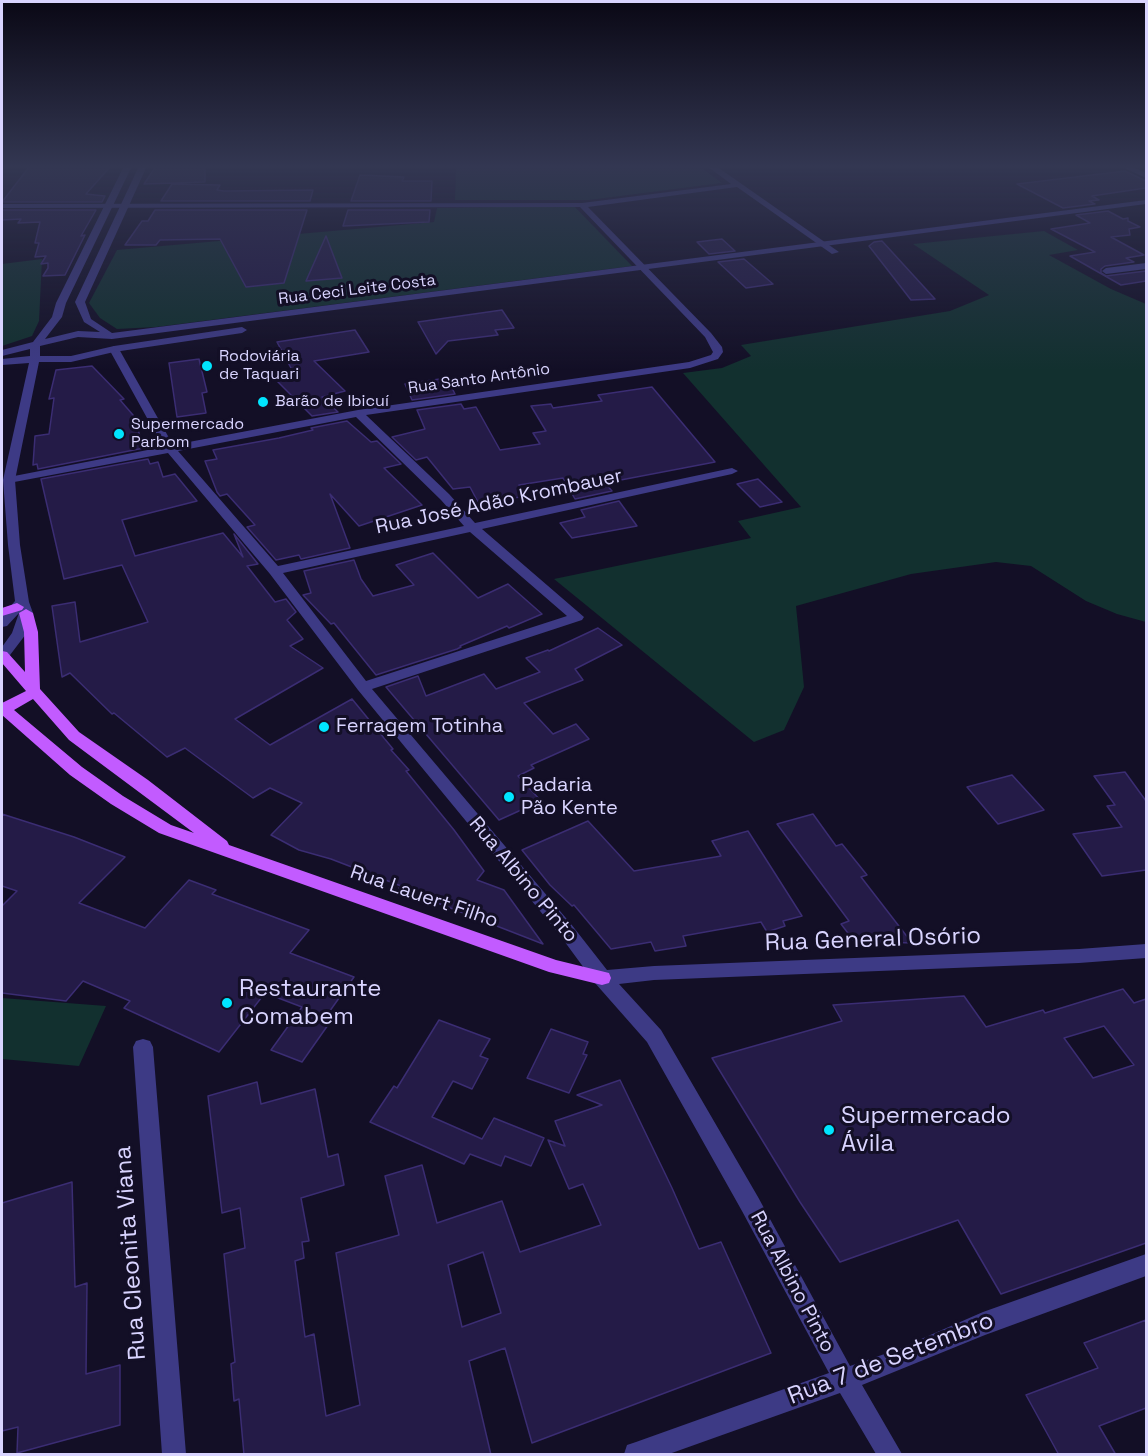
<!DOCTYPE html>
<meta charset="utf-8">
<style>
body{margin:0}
#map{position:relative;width:1148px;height:1456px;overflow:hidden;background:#130f26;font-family:"Space Grotesk",sans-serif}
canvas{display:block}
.frame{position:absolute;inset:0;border:3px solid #d9d4ff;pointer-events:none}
</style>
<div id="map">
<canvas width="1148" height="1456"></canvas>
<div class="frame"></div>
</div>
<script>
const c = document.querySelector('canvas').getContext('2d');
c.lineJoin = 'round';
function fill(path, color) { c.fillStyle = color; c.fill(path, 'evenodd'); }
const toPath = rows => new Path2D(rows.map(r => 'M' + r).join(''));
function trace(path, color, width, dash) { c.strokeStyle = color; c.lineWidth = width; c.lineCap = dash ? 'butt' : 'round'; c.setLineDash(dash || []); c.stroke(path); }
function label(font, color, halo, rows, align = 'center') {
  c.font = font + ' "Space Grotesk",sans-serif'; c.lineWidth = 6; c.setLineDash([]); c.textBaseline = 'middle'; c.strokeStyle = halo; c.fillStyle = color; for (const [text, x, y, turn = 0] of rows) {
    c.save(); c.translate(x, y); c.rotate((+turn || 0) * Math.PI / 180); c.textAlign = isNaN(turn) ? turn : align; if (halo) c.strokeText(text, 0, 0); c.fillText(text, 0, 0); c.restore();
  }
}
fill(toPath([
 [456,166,699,166,722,183,589,200,455,200],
 [557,206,575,207,632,266,156,327,117,329,100,318,89,303,117,250,434,222,437,208],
 [1044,231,1078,250,1049,255,1111,289,1146,304,1146,622,1117,614,1086,601,1031,566,996,562,911,574,796,606,804,687,784,730,754,742,554,579,751,538,738,521,801,507,683,373,722,368,751,356,741,345,950,311,989,295,913,244],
 [42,259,39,321,32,336,2,346,2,264],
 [2,998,106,1006,79,1066,2,1059]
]), '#12302f');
const building = toPath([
 [156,166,205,166,205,182,144,184,156,166],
 [29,167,110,167,86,194,105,196,102,202,2,202,29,167],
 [1125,171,1146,181,1146,188,1092,196,1099,200,1089,201,1095,204,1063,208,1017,184,1125,171],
 [360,175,404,177,402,181,432,181,431,201,351,201,360,175],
 [172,184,220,185,217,190,224,191,313,190,310,201,161,201,172,184],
 [2,210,96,210,81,236,85,235,65,275,43,276,48,268,48,263,41,264,46,256,35,257,39,243,35,243,40,222,18,223,21,219,2,220,2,210],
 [155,210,307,210,284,283,246,287,220,239,160,240,156,245,125,245,142,221,148,221,155,210],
 [348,210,430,210,429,222,343,226,348,210],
 [1108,211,1123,219,1128,218,1128,221,1140,227,1129,229,1130,235,1111,237,1144,255,1126,258,1134,262,1105,266,1101,269,1101,273,1106,276,1146,271,1146,281,1121,285,1070,256,1095,252,1051,229,1090,223,1076,215,1108,211],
 [326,236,342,278,306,281,326,236],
 [722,239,735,251,709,254,697,242,722,239],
 [882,241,935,299,911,300,869,246,874,242,882,241],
 [744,259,773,284,746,288,718,262,744,259],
 [502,310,514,328,495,330,498,335,448,341,436,354,418,322,502,310],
 [355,330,369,352,314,361,345,391,322,397,338,412,312,416,271,375,292,370,277,342,355,330],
 [199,359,207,392,202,393,206,413,177,417,169,363,199,359],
 [92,366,124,399,120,400,133,415,144,448,38,469,37,464,33,465,35,436,49,434,54,398,49,399,56,370,92,366],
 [447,378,455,394,412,400,405,384,447,378],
 [652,387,715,462,605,483,612,491,575,499,563,478,519,485,526,496,479,504,470,487,453,489,427,457,416,460,392,437,425,429,417,410,461,404,464,409,476,407,500,450,540,444,533,433,546,431,531,406,551,404,553,408,602,401,598,395,652,387],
 [347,421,371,442,377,441,401,464,384,468,422,505,359,526,330,494,350,548,301,559,299,555,276,560,247,527,255,525,227,494,220,496,217,492,205,461,217,459,213,450,279,438,313,430,311,428,347,421],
 [148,459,150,464,158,462,163,477,175,474,197,501,122,520,135,556,223,533,243,557,234,534,258,564,247,566,275,602,286,599,296,612,287,620,303,639,290,646,323,668,235,719,270,745,352,699,393,749,391,750,409,770,406,771,454,830,484,871,477,880,504,890,543,944,399,888,401,886,331,859,299,850,271,835,302,803,270,788,253,798,185,748,167,757,114,713,112,714,70,673,62,677,52,606,75,602,80,642,148,622,122,565,64,579,41,479,148,459],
 [758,479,782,502,760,507,737,484,758,479],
 [619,501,637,526,572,538,560,523,585,517,581,510,619,501],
 [433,553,478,598,508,584,542,614,509,628,507,626,460,646,461,647,457,649,376,675,334,623,331,624,303,595,311,593,304,571,354,560,361,579,373,596,414,585,396,565,433,553],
 [598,628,622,645,575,669,583,680,524,703,553,734,576,724,589,739,531,765,534,768,518,776,541,801,499,820,386,687,418,676,426,696,484,674,496,689,540,672,526,658,548,650,549,651,598,628],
 [1125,772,1146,801,1146,870,1102,876,1073,834,1122,827,1107,806,1115,805,1094,776,1125,772],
 [1012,775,1044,810,998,824,967,787,1012,775],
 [2,814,74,837,125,857,79,903,145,928,189,880,216,890,212,894,309,930,290,953,354,977,322,1022,328,1025,302,1062,271,1050,302,1007,265,993,219,1052,124,1008,130,1001,83,981,66,1001,2,993,2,906,17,891,2,886,2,814],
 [813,814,836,846,842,844,867,875,861,877,912,943,854,941,841,924,849,921,777,824,813,814],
 [588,821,634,871,721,856,712,841,748,831,802,916,783,921,785,926,767,932,761,922,683,936,686,946,655,951,651,942,611,949,574,905,572,906,550,885,522,850,588,821],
 [1123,989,1134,1003,1146,999,1146,1243,1001,1294,958,1220,840,1262,800,1202,712,1058,842,1021,833,1005,964,996,986,1027,1043,1010,1045,1013,1123,989],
 [1104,1026,1134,1065,1093,1078,1064,1038,1104,1026],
 [439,1020,490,1039,480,1056,488,1059,472,1089,453,1081,432,1117,482,1139,494,1118,544,1138,531,1166,505,1156,501,1166,470,1154,464,1164,370,1122,394,1086,397,1088,439,1020],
 [551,1029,588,1042,583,1054,587,1055,569,1093,527,1078,551,1029],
 [620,1080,672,1188,699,1249,721,1242,771,1353,532,1443,505,1348,469,1361,491,1455,244,1455,239,1399,234,1401,231,1364,235,1362,224,1254,245,1248,240,1208,222,1213,208,1096,257,1082,261,1104,315,1089,328,1157,338,1154,344,1185,301,1198,309,1241,302,1242,304,1258,295,1261,305,1337,314,1334,326,1416,360,1405,336,1253,399,1235,385,1176,422,1165,437,1223,502,1201,520,1252,601,1225,583,1184,569,1189,548,1140,565,1146,555,1121,602,1105,577,1095,620,1080],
 [483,1252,501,1313,462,1327,448,1265,483,1252],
 [72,1182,75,1287,87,1283,86,1374,120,1365,120,1425,17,1453,18,1427,2,1431,2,1203,72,1182],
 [1146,1320,1146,1408,1099,1426,1116,1455,1059,1455,1026,1395,1098,1368,1084,1343,1146,1320]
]);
fill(building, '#241b47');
trace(building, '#3b2d73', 1.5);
fill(toPath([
 [2,166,8,166,2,171,2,166],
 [707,166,716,166,839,252,832,254,737,187,588,207,711,333,722,347,723,352,718,359,690,368,366,415,449,494,475,523,732,468,738,471,732,474,482,529,584,617,582,620,372,689,571,924,607,970,654,966,1079,949,1146,944,1146,958,1079,963,654,980,619,984,661,1030,758,1197,850,1366,896,1350,983,1312,1146,1254,1146,1276,985,1335,862,1385,902,1454,876,1454,840,1393,669,1454,624,1454,627,1445,636,1442,829,1373,742,1211,647,1042,595,983,559,934,358,690,270,574,168,453,9,483,3,480,9,477,163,447,109,349,114,346,119,349,173,445,358,410,689,362,711,355,713,352,705,337,580,207,2,208,2,204,582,203,731,184,707,166],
 [356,417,441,500,464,526,278,566,178,451,356,417],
 [470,532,567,616,366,681,283,573,470,532],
 [1120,166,1130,166,1146,173,1146,178,1120,166],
 [1146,263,1146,269,1106,274,1102,271,1106,268,1146,263],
 [143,1039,150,1041,153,1047,186,1454,162,1454,133,1047,136,1041,143,1039]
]), '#3d3a85');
fill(toPath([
 [124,166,132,166,66,303,62,317,45,339,78,331,100,332,84,322,75,302,139,166,147,166,85,302,91,319,112,333,1146,200,1146,204,112,339,78,337,40,346,40,356,71,356,114,346,242,327,247,330,242,333,114,352,71,362,39,362,15,480,20,545,29,602,33,613,26,634,7,659,2,660,2,647,12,633,19,613,7,626,2,627,2,616,15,601,8,545,3,480,29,363,2,365,2,359,30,356,30,349,2,356,2,350,33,342,52,317,56,303,124,166]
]), '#3d3a85');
fill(toPath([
 [17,603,24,607,22,610,2,616,2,608,17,603],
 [26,609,33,613,38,632,40,689,79,732,148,780,227,841,229,845,556,960,609,973,611,978,609,983,602,985,549,972,159,833,111,804,70,775,2,715,2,703,26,691,2,663,2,651,7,652,25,672,24,632,19,613,26,609],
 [33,699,69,740,194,833,171,825,123,796,82,767,14,710,33,699]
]), '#c25bff');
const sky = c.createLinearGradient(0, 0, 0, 370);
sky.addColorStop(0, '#0a0815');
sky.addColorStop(0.45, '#333752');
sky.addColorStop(1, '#33375200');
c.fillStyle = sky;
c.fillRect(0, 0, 1148, 370);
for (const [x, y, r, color] of [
 [207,366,6,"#00e5ff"],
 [263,402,6,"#00e5ff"],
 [119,434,6,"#00e5ff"],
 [324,727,6,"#00e5ff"],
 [509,797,6,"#00e5ff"],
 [227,1003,6,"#00e5ff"],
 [829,1130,6,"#00e5ff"]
]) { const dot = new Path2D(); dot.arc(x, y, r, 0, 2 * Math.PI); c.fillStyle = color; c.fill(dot); trace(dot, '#130f26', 2); }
label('16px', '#d9d4ff', '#130f26', [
 ["Rua Ceci Leite Costa",357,290,-7],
 ["Rua Santo Antônio",479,379,-8]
]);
label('16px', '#d9d4ff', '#130f26', [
 ["Rodoviária",219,357],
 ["de Taquari",219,375],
 ["Barão de Ibicuí",275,402],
 ["Supermercado",131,425],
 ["Parbom",131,443]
], 'left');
label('20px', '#d9d4ff', '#130f26', [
 ["Rua José Adão Krombauer",499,502,-12],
 ["Rua Albino Pinto",523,880,50],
 ["Rua Lauert Filho",424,897,19],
 ["Rua Albino Pinto",792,1282,62]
]);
label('20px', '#d9d4ff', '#130f26', [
 ["Ferragem Totinha",336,727],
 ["Padaria",521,786],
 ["Pão Kente",521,809]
], 'left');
label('24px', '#d9d4ff', '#130f26', [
 ["Rua General Osório",873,940,-2],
 ["Rua Cleonita Viana",131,1253,-94],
 ["Rua 7 de Setembro",891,1359,-21]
]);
label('24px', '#d9d4ff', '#130f26', [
 ["Restaurante",239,989],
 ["Comabem",239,1017],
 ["Supermercado",841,1116],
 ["Ávila",841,1144]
], 'left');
</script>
